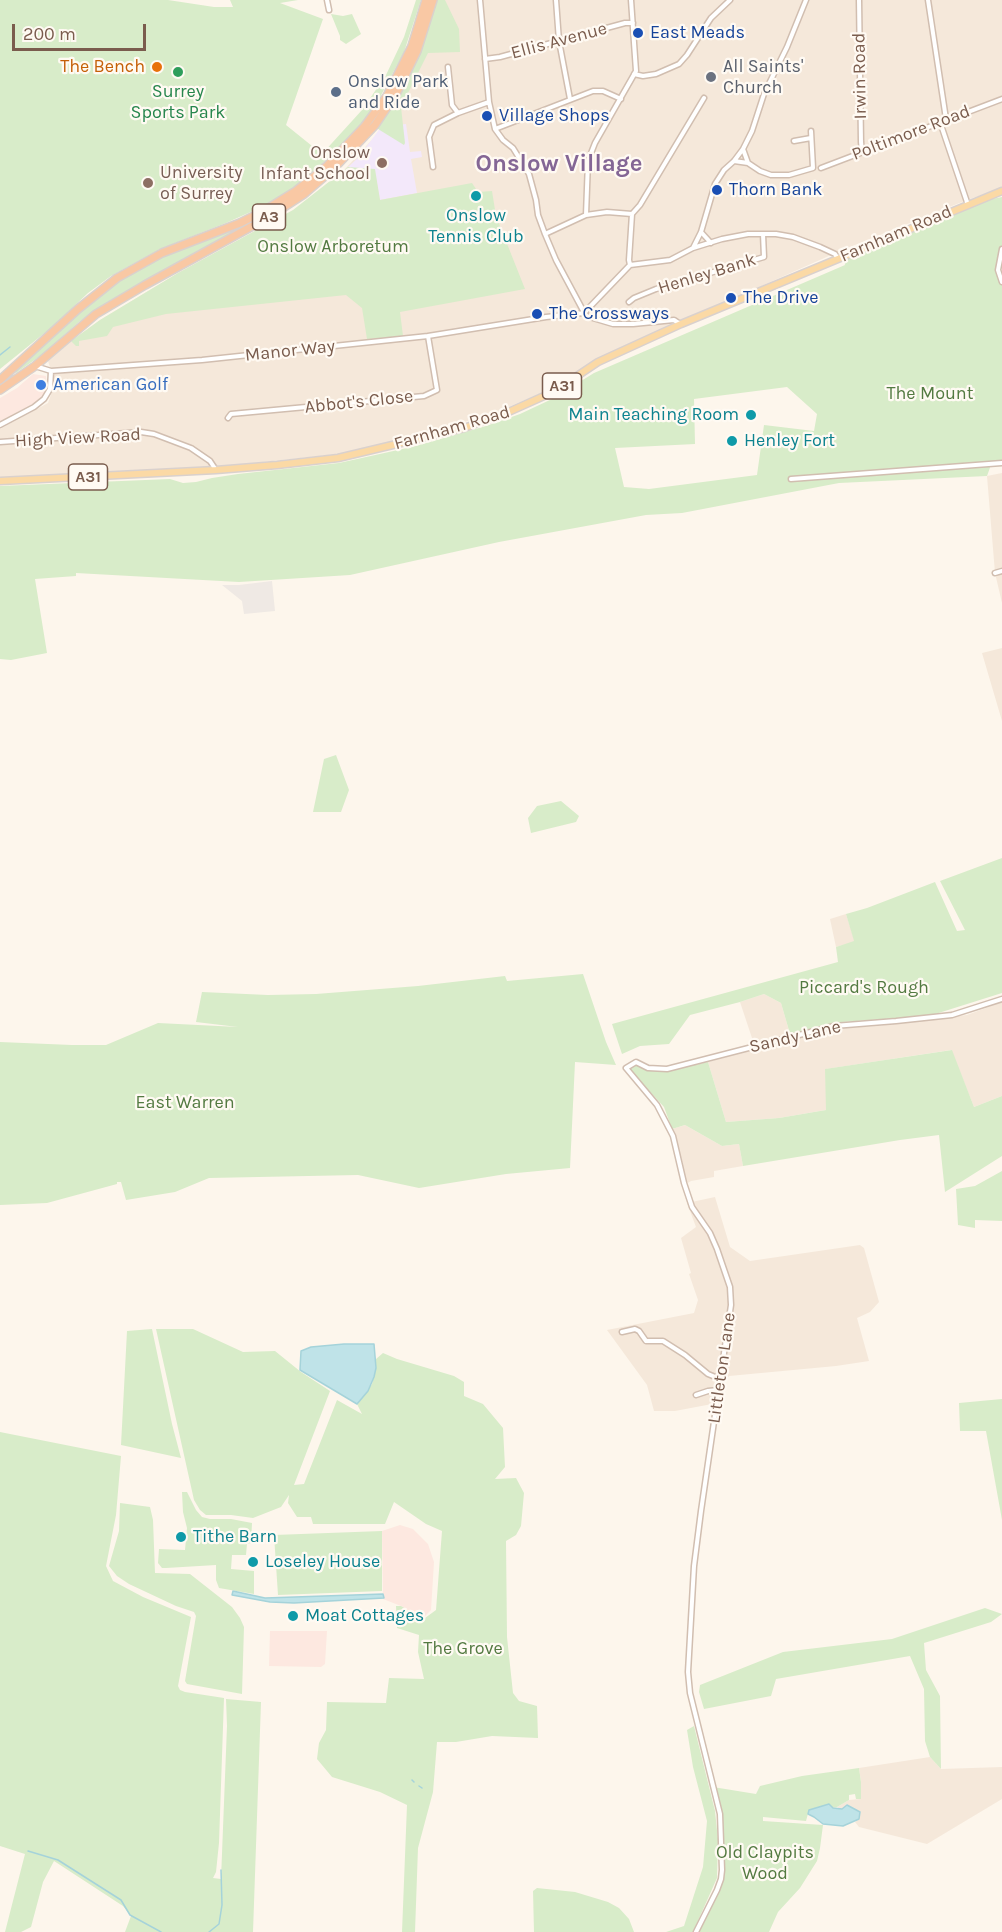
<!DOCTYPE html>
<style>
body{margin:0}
#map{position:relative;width:1002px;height:1932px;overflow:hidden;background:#fdf6ec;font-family:Karla,sans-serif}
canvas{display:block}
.scale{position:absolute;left:12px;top:24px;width:134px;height:27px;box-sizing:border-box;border:3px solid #7a5c4d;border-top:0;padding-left:8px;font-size:18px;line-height:21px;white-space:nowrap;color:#7a5c4d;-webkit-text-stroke:4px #fffaf3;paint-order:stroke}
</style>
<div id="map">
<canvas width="1002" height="1932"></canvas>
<div class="scale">200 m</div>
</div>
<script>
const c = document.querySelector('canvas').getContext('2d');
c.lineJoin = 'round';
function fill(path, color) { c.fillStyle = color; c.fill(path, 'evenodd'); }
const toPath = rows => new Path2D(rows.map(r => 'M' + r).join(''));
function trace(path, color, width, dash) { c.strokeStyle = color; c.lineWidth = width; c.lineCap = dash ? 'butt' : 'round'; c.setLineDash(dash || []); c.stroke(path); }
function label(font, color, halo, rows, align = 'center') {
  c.font = font + ' Karla,sans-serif'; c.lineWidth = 4.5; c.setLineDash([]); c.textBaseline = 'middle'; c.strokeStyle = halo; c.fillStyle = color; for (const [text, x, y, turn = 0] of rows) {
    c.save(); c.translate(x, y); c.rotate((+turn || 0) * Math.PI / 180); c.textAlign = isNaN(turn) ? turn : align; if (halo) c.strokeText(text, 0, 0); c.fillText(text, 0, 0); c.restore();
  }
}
fill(toPath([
 [440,0,1002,0,1002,188,967,200,840,251,703,312,555,387,490,415,385,443,338,454,216,467,0,478,0,429,48,403,53,389,52,374,48,361,71,341,100,320,178,273,294,210,345,169,379,132,415,74],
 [1002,473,1002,603,995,573,987,476],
 [1002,648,1002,721,982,653],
 [846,914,855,942,836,947,830,919],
 [764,994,781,1003,790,1034,754,1044,740,1002],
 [1002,1002,1002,1096,974,1107,951,1050,826,1069,826,1110,779,1118,726,1122,708,1062,829,1029,877,1026,967,1015],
 [685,1125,722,1146,739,1144,743,1166,714,1171,714,1177,691,1181,686,1184,682,1160,672,1129],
 [715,1197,730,1247,750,1261,860,1245,864,1248,879,1302,870,1312,857,1318,869,1361,836,1366,729,1376,712,1404,675,1411,654,1411,647,1385,607,1330,694,1313,698,1300,689,1274,691,1273,681,1238,696,1227,687,1203],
 [930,1757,941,1769,1002,1767,1002,1799,927,1844,859,1827,855,1822,859,1819,837,1807,849,1800,860,1799,861,1782,859,1768]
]), '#f5e8da');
fill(toPath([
 [33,374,46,376,47,389,46,393,40,400,29,406,0,421,0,398,17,388],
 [400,1525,413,1529,428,1544,434,1562,431,1610,422,1619,401,1606,383,1599,382,1531],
 [270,1631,327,1631,325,1664,321,1667,269,1666]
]), '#fde8e0');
fill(toPath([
 [272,581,275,611,244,614,242,601,222,585,239,585]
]), '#efe9e4');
fill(toPath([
 [406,124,410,152,421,151,422,157,411,159,417,193,380,200,375,173,348,167,358,158,381,127]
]), '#f3e8fa');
fill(toPath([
 [0,0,168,0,214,7,233,7,230,0,298,0,280,3,323,19,286,125,322,154,362,110,386,75,404,37,416,0,421,0,404,52,377,103,358,128,318,168,295,187,264,206,226,223,160,249,111,276,88,293,52,327,0,369],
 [437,0,445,0,459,29,460,52,428,53,401,107,405,143,404,145,378,129,378,126,399,97,416,61,426,36],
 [331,14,343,16,352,14,361,34,346,44,340,40,340,36],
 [348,167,375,169,380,200,472,183,478,192,492,191,496,216,525,289,400,312,403,336,367,339,362,308,346,295,166,314,113,327,107,336,79,341,79,346,76,346,71,341,100,320,178,273,293,210],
 [313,181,314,183,297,196,265,216,109,301,79,322,43,354,16,373,15,372,80,312,119,281,163,257,241,226],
 [1002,197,1002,249,998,270,1002,282,1002,461,992,462,987,476,839,483,682,513,646,515,499,542,350,575,239,582,76,573,76,576,35,579,47,653,11,660,0,659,0,486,170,479,183,483,196,482,212,478,238,474,339,463,416,446,486,426,520,414,552,399,594,373,845,265,843,257,982,201],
 [787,387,817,414,814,431,764,425,757,475,649,489,624,487,615,448,695,444,694,399],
 [336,755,349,790,341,812,313,812,324,759],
 [561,801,579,816,576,822,531,833,528,818,537,806],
 [1002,858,1002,993,929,1016,842,1022,790,1034,781,1003,764,994,740,1002,690,1015,669,1044,640,1046,622,1054,612,1024,838,962,836,947,854,941,846,914,867,908,935,882,957,931,965,930,940,881],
 [583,974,606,1042,616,1065,575,1062,570,1168,506,1174,419,1188,358,1175,209,1178,175,1192,126,1200,121,1182,117,1182,117,1184,47,1203,0,1205,0,1042,72,1045,106,1045,158,1023,238,1027,196,1022,202,992,268,995,316,994,418,986,505,976,507,981],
 [952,1050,974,1107,1002,1096,1002,1156,945,1192,939,1135,900,1140,743,1166,739,1144,722,1146,685,1125,672,1129,664,1107,629,1069,634,1065,664,1072,708,1062,726,1122,779,1118,826,1110,825,1069],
 [1002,1171,1002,1221,975,1220,975,1228,958,1225,956,1189,975,1186],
 [152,1329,172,1424,181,1458,121,1445,127,1331],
 [156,1329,193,1329,243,1352,275,1351,301,1372,330,1391,294,1485,304,1484,337,1400,362,1414,357,1404,372,1384,376,1368,376,1359,383,1353,397,1359,454,1376,464,1382,464,1396,483,1404,503,1428,505,1467,495,1479,516,1478,524,1493,521,1526,516,1535,506,1541,507,1637,513,1693,519,1701,537,1706,538,1738,492,1736,456,1742,437,1742,433,1792,418,1848,415,1932,402,1932,407,1805,380,1792,332,1777,317,1759,319,1743,326,1730,327,1702,386,1703,389,1678,424,1679,418,1652,419,1635,397,1628,396,1606,401,1606,422,1619,421,1621,436,1610,442,1531,426,1524,394,1502,385,1524,313,1524,311,1517,297,1517,288,1503,289,1495,281,1507,253,1518,231,1515,206,1515,200,1510,194,1500],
 [1002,1399,1002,1520,986,1431,960,1431,959,1403],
 [0,1432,121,1456,116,1515,106,1566,113,1581,143,1597,191,1617,178,1686,180,1690,185,1692,224,1698,219,1843,216,1872,213,1878,221,1879,227,1726,226,1699,261,1702,253,1932,125,1932,131,1916,123,1906,54,1861,43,1882,31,1927,21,1932,5,1932,25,1854,0,1846],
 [182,1492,187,1492,196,1510,202,1517,210,1519,231,1519,252,1523,251,1543,247,1544,246,1555,232,1555,231,1569,254,1571,254,1594,219,1588,216,1580,216,1565,166,1568,162,1568,158,1563,159,1549,185,1550,187,1528,183,1512],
 [120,1503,150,1507,153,1520,155,1573,190,1574,232,1607,240,1618,244,1627,242,1694,187,1684,185,1681,196,1616,194,1612,176,1606,129,1584,117,1576,109,1566,119,1531],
 [382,1531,382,1591,278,1595,274,1535],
 [985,1608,1002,1614,991,1622,924,1643,926,1670,940,1696,941,1769,930,1757,925,1741,924,1689,910,1656,776,1679,771,1696,704,1709,699,1692,700,1685,783,1652,892,1639],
 [694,1726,715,1811,718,1840,717,1878,693,1932,666,1932,684,1926,703,1867,707,1821,693,1767,687,1730],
 [859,1768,861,1782,861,1799,856,1799,855,1794,849,1795,849,1800,837,1807,833,1808,829,1804,809,1810,806,1821,763,1817,763,1821,823,1825,820,1848,817,1861,800,1888,778,1912,769,1932,696,1932,721,1879,720,1814,713,1787,756,1794,760,1786,802,1776],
 [537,1888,575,1892,608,1902,619,1908,629,1919,634,1932,534,1932,533,1891]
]), '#d8ecc9');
const water = toPath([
 [344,1344,374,1344,376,1368,374,1377,368,1391,357,1404,300,1370,301,1351,311,1347,344,1344],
 [233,1591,265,1598,383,1594,384,1598,294,1603,270,1602,232,1595,233,1591],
 [829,1804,833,1808,842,1809,847,1805,860,1812,859,1819,843,1826,823,1824,814,1817,808,1814,809,1810,829,1804]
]);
fill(water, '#bfe3e8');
trace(water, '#a5d3da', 1.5);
trace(toPath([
 [0,355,10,347],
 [412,1780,414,1782],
 [419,1786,422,1788],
 [28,1851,58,1860,121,1900,130,1915,161,1932],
 [209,1932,219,1924,222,1905,221,1870]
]), '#a5d3da', 1.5);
const minor = toPath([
 [327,0,329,10],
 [480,0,489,102,495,129,503,140,513,148,529,174,536,200,538,215,545,234,556,260,586,316,613,324,633,324,674,320,680,324],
 [556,0,559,41,570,99],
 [859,0,861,142,862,151],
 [928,0,946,119],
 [485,59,500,57,625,23,633,23],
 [448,67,452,105,458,113],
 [634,74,643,76,656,74,679,64,687,55,711,18,730,0],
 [940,122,968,205],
 [495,129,593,91,603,91,621,99],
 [794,141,811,138],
 [743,149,748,163],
 [734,161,748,163,760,171,771,175,789,175,813,168,811,131],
 [433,167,429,137,434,125,458,113,489,102],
 [821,168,1002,99],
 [586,215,588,161,595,143,636,71,631,0],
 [701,232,711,243],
 [545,234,586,215,607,212,632,214],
 [693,248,722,239,748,234,776,234,793,237,820,247,835,254,838,259],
 [1002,249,998,270,1002,282],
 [630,265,629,260,632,214,640,205,704,98],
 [629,302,634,298,656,289,764,257,763,234],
 [35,366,51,371,202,360,428,336,546,317,584,313,630,265,670,260,693,248,701,232,715,184,724,170,734,161,743,149,752,131,764,94,787,47,806,0],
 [228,418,231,414,424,396,437,390,428,336],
 [0,425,34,407,44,399,50,389,51,371],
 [0,442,141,432,154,434,191,448,210,461,216,470],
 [791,479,1002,463],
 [995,573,1002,571],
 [622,1332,635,1329,639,1331,646,1341,663,1341,685,1355,708,1374,720,1379],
 [696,1395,708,1391,718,1390],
 [696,1932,717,1890,721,1879,722,1870,720,1814,690,1693,688,1672,694,1566,701,1511,731,1305,730,1287,717,1249,710,1233,692,1207,684,1183,673,1136,657,1105,626,1068,636,1062,648,1068,667,1069,834,1026,896,1021,952,1015,1002,999]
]);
const primary = toPath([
 [0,481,216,470,277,465,338,458,464,428,504,414,553,392,598,362,681,324,1002,191]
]);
const trunk = toPath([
 [0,380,78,309,117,278,162,253,240,223,262,212,296,191,327,166,364,127,387,96,412,46,426,0],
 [0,390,35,366,96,314,145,285,267,218,304,194,333,169,375,125,396,94,417,51,433,0]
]);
trace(minor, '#d1beb0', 7);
trace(primary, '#dad1cd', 9);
trace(trunk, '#dad1cd', 10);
trace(minor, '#fff', 4);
trace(primary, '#fbd9a5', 6);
trace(trunk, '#f9c8a4', 7);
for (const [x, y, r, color] of [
 [638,33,6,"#1a4fb4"],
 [157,67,6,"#e8710a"],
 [178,72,6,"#2e9e5b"],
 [711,77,6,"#6b7280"],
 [336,92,6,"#5c6f8a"],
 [487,116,6,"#1a4fb4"],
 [382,163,6,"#8d6e63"],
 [148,183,6,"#8d6e63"],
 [717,190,6,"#1a4fb4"],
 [476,196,6,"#0f9aa8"],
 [731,298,6,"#1a4fb4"],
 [537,314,6,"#1a4fb4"],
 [41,385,6,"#3f7fe0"],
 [751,415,6,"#0f9aa8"],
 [732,441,6,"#0f9aa8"],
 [181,1537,6,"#0f9aa8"],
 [253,1562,6,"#0f9aa8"],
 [293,1616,6,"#0f9aa8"]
]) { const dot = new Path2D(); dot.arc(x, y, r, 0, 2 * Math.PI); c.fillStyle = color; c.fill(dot); trace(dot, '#fffaf3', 2); }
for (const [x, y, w] of [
 [269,217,33],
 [562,386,39],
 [88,477,39]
]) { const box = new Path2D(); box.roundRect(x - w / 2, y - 13, w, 26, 4.5); c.fillStyle = '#fffaf3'; c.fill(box); trace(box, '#7a5c4d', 1.5); }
label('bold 16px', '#7a5c4d', null, [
 ["A3",269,217],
 ["A31",562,386],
 ["A31",88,477]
]);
label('18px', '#164399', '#fffaf3', [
 ["East Meads",650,33],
 ["Village Shops",499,116],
 ["Thorn Bank",729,190],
 ["The Drive",743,298],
 ["The Crossways",549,314]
], 'left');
label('18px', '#7a5c4d', '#fffaf3', [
 ["Ellis Avenue",559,41,-15],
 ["Irwin Road",860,76,-91],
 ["Poltimore Road",911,133,-21],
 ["Farnham Road",896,234,-23],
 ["Henley Bank",707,274,-17],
 ["Manor Way",290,351,-6],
 ["Abbot's Close",359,402,-6],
 ["Farnham Road",452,428,-16],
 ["High View Road",78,438,-3],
 ["Sandy Lane",795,1037,-13],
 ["Littleton Lane",722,1368,-82]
]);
label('18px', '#c56008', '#fffaf3', [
 ["The Bench",145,67]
], 'right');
label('18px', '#5b616d', '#fffaf3', [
 ["All Saints'",723,67],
 ["Church",723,88]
], 'left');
label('18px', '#4e5e75', '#fffaf3', [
 ["Onslow Park",348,82],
 ["and Ride",348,103]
], 'left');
label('18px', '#27864d', '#fffaf3', [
 ["Surrey",178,92],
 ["Sports Park",178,113]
]);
label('18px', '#785e54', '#fffaf3', [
 ["Onslow",370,153],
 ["Infant School",370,174],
 ["University",160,173,"left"],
 ["of Surrey",160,194,"left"]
], 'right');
label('18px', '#0d838f', '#fffaf3', [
 ["Onslow",476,216,"center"],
 ["Tennis Club",476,237,"center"],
 ["Main Teaching Room",739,415,"right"],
 ["Henley Fort",744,441],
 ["Tithe Barn",193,1537],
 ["Loseley House",265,1562],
 ["Moat Cottages",305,1616]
], 'left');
label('18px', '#537a41', '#fffaf3', [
 ["Onslow Arboretum",333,247],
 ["The Mount",930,394],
 ["Piccard's Rough",864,988],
 ["East Warren",185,1103],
 ["The Grove",463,1649],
 ["Old Claypits",765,1853],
 ["Wood",765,1874]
]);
label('18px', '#366cbe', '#fffaf3', [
 ["American Golf",53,385]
], 'left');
label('bold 24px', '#846695', '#fffaf3', [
 ["Onslow Village",559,164]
]);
</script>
